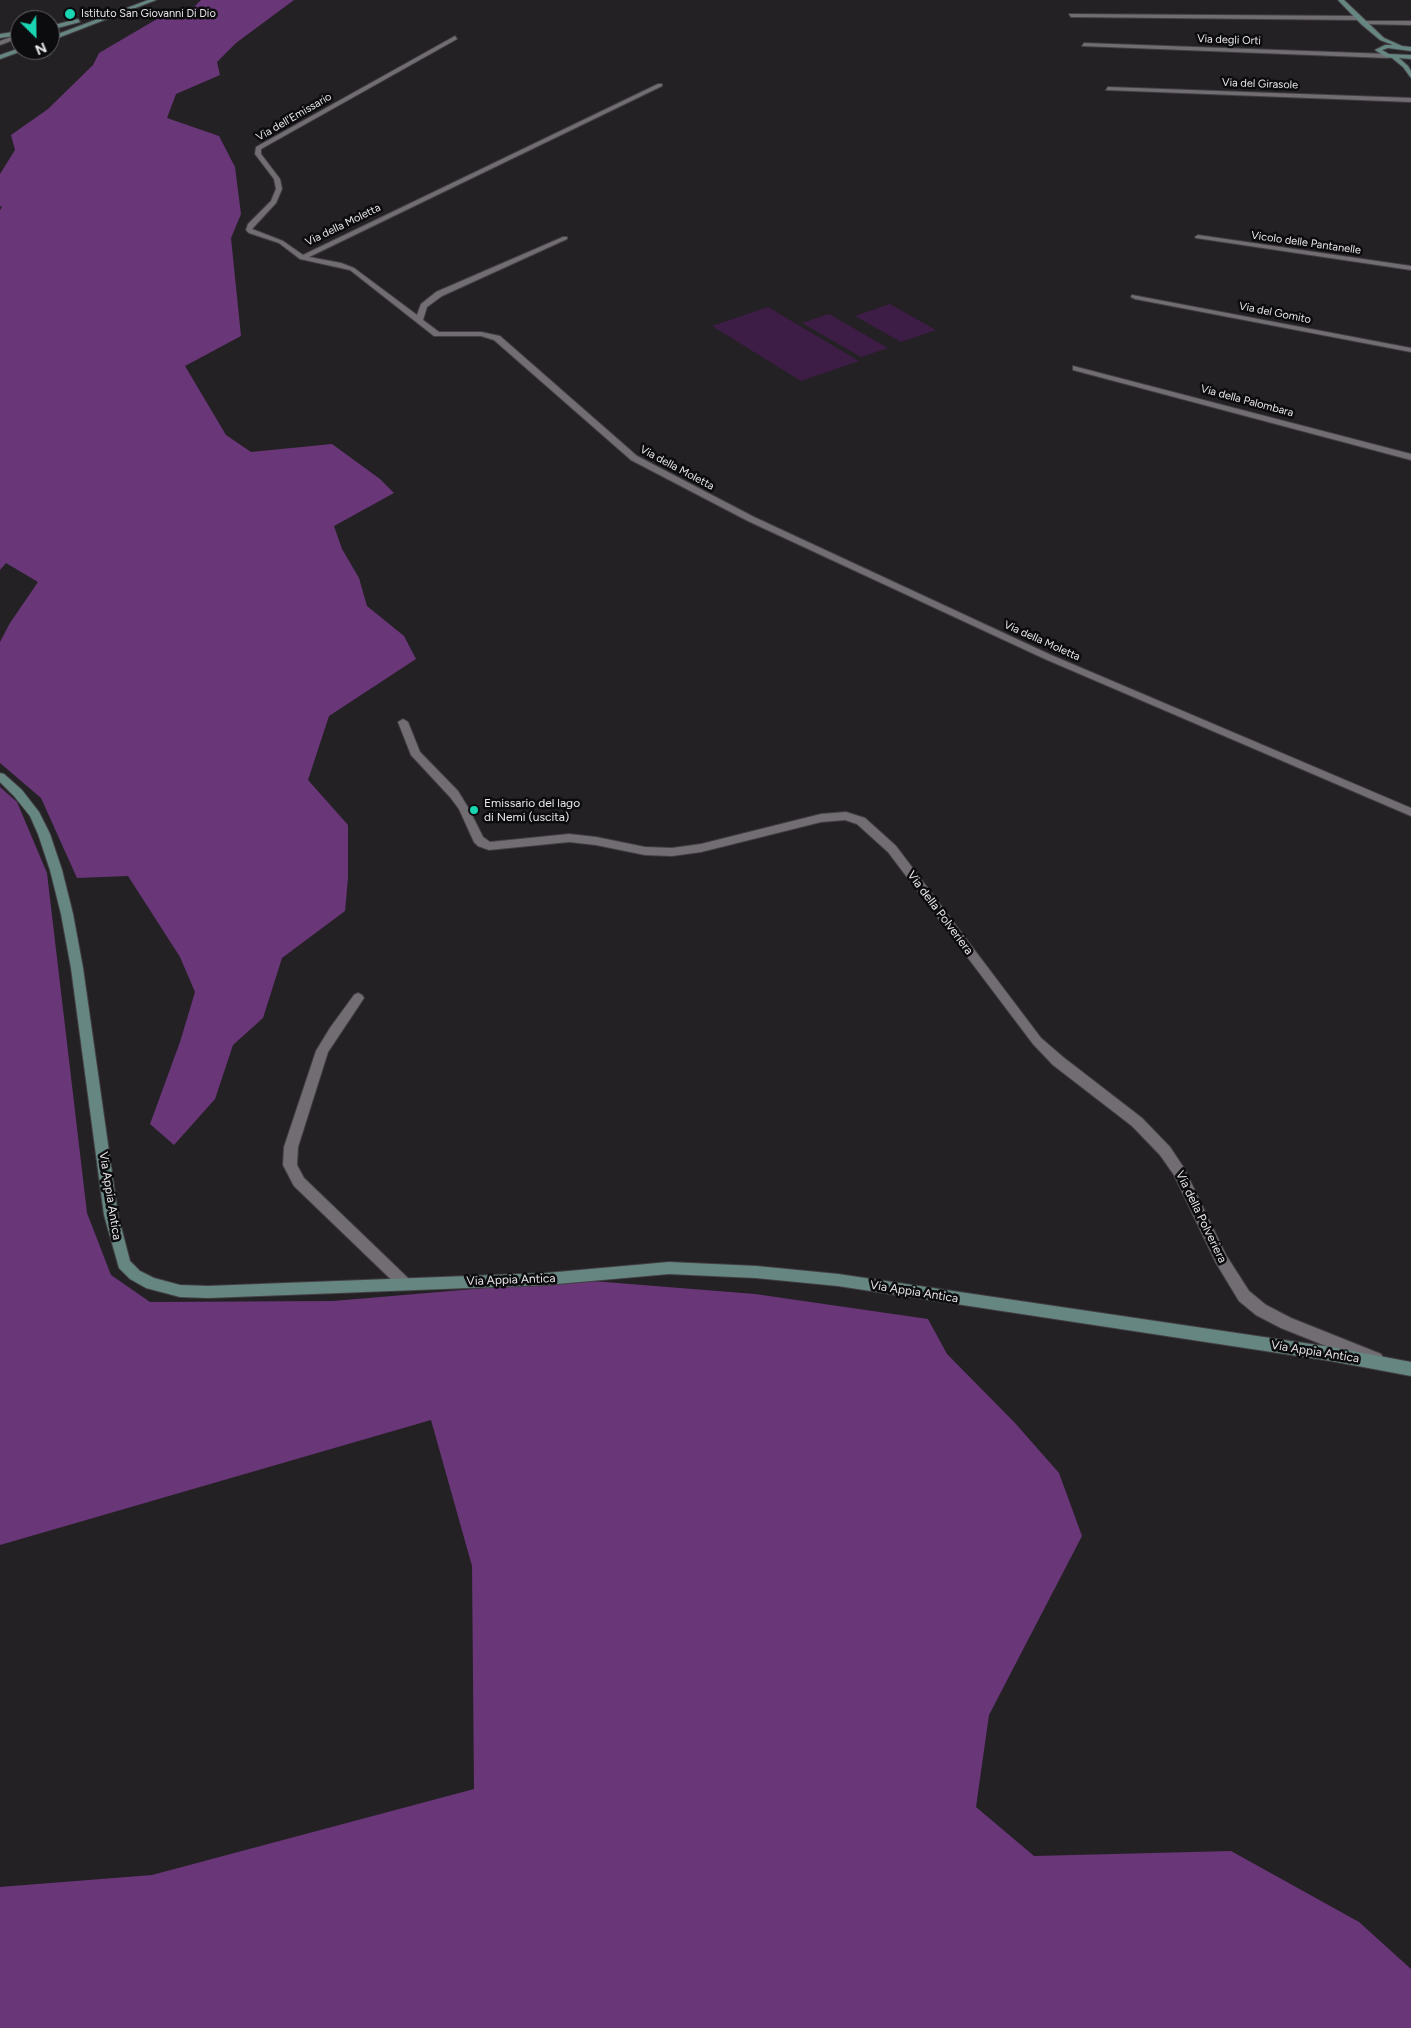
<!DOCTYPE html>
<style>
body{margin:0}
#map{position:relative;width:1411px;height:2028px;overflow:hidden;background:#242125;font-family:Figtree,sans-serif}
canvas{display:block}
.north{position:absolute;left:10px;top:10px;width:50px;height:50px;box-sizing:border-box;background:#0c0b0d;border:1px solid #646365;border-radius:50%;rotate:157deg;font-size:14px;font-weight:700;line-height:20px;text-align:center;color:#e8e6e9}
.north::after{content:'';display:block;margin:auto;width:18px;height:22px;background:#19d5b2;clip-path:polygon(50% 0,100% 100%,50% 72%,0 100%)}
</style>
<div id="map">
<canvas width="1411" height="2028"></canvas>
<div class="north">N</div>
</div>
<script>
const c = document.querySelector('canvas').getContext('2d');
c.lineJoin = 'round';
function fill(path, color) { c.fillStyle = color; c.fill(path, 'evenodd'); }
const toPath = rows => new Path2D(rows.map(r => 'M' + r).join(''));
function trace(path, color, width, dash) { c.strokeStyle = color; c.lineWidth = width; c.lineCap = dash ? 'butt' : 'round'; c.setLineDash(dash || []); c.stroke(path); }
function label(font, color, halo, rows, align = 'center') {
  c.font = font + ' Figtree,sans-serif'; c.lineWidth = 5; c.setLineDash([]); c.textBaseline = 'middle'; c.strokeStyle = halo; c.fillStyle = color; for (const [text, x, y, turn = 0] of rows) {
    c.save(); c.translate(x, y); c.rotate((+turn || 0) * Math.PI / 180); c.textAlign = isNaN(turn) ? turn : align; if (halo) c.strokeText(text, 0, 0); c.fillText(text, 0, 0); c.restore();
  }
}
fill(toPath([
 [890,304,936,330,901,342,855,316],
 [768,307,859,361,801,381,712,326],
 [829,314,888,348,861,357,802,323]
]), '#3d1c46');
fill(toPath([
 [201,0,294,0,236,43,217,62,220,75,176,94,167,118,219,136,235,167,241,214,231,238,241,336,185,366,226,435,251,452,332,444,380,479,394,493,334,526,342,549,359,578,367,606,404,636,416,659,329,716,308,780,348,825,348,878,345,911,282,958,263,1018,233,1045,215,1099,174,1145,150,1124,180,1042,195,992,180,957,128,876,77,878,41,798,0,763,0,642,10,623,38,582,6,563,0,570,0,210,2,207,0,206,0,174,15,150,11,135,48,109,93,65,99,53,157,19,186,15],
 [0,787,17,802,47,873,87,1213,111,1275,150,1302,333,1301,580,1280,755,1294,928,1319,947,1354,1015,1423,1059,1473,1082,1536,989,1715,976,1807,1034,1856,1231,1851,1359,1922,1411,1969,1411,2028,0,2028,0,1887,152,1875,474,1789,472,1566,431,1420,0,1545]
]), '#693678');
const street = toPath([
 [1069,14,1358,16,1361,18,1358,20,1071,17,1069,14],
 [1363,21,1411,21,1411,25,1361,24,1363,21],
 [14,36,16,39,0,45,0,41,14,36],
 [455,36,457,39,261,149,261,154,280,179,282,189,276,203,252,229,283,241,303,255,658,84,662,84,662,86,309,257,341,263,354,268,417,315,421,304,436,292,563,237,567,237,567,239,442,296,427,307,423,320,439,332,481,332,500,336,637,456,754,517,1051,655,1411,808,1411,816,1045,659,748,521,631,460,494,340,481,336,434,336,350,270,300,259,279,243,249,233,246,230,248,224,271,201,276,189,274,179,255,154,256,147,455,36],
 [1084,43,1388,54,1391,56,1388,58,1082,46,1084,43],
 [1108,87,1411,98,1411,102,1106,90,1108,87],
 [1198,235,1411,266,1411,270,1196,238,1195,237,1198,235],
 [1132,295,1411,348,1411,352,1135,299,1131,297,1132,295],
 [1073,366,1411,454,1411,460,1073,370,1073,366],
 [403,719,408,722,420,752,458,791,469,809,483,837,490,842,569,834,596,837,645,847,672,848,701,844,821,814,846,812,865,818,896,846,1041,1038,1063,1057,1142,1118,1170,1147,1184,1168,1226,1255,1249,1291,1266,1305,1291,1318,1381,1354,1384,1359,1381,1364,1376,1366,1281,1328,1256,1315,1239,1301,1216,1263,1174,1175,1160,1155,1132,1126,1053,1065,1033,1044,888,852,857,824,845,820,821,822,701,852,672,856,645,855,596,845,569,842,489,850,478,846,474,842,459,809,450,797,411,755,398,722,403,719],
 [358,993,362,995,364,998,328,1052,298,1147,297,1165,304,1178,410,1280,412,1284,410,1288,405,1290,400,1288,294,1186,283,1165,284,1147,316,1051,330,1028,354,995,358,993]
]);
const secondary = toPath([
 [148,0,156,0,50,41,50,37,148,0],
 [1338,0,1344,0,1384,38,1402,46,1411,47,1411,51,1388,48,1382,50,1389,54,1411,55,1411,59,1399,58,1408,66,1411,71,1411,78,1403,67,1392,58,1386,57,1375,50,1385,45,1393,45,1380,40,1361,24,1338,0],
 [78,19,80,22,50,30,50,26,78,19],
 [20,31,20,35,0,38,0,34,20,31],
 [20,48,22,51,0,59,0,55,20,48],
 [0,773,4,774,22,790,39,812,50,834,62,870,73,914,83,968,118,1215,130,1261,140,1271,154,1278,180,1285,208,1286,546,1273,669,1262,756,1266,838,1274,1331,1347,1411,1362,1411,1376,1331,1361,838,1286,756,1278,669,1274,546,1285,208,1298,180,1297,146,1288,130,1279,119,1268,104,1215,71,968,61,914,50,870,38,834,30,816,14,796,0,782,0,773]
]);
trace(street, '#423f43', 2);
trace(secondary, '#423f43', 2);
fill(street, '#716d72');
fill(secondary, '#668682');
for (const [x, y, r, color] of [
 [70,14,6,"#19d5b2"],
 [474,810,5,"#19d5b2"]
]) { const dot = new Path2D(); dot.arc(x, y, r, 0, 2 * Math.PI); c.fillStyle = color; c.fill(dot); trace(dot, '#0c0b0d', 2); }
label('11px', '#e8e6e9', '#0c0b0d', [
 ["Istituto San Giovanni Di Dio",81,14]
], 'left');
label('11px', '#e8e6e9', '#0c0b0d', [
 ["Via degli Orti",1229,40,2],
 ["Via del Girasole",1260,84,2],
 ["Via dell'Emissario",294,117,-30],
 ["Via della Moletta",343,225,-26],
 ["Vicolo delle Pantanelle",1306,243,8],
 ["Via del Gomito",1275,313,11],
 ["Via della Palombara",1247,401,15],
 ["Via della Moletta",677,468,28],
 ["Via della Moletta",1042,641,24]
]);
label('12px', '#e8e6e9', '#0c0b0d', [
 ["Emissario del lago",484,803],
 ["di Nemi (uscita)",484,817]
], 'left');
label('12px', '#e8e6e9', '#0c0b0d', [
 ["Via della Polveriera",940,913,53],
 ["Via Appia Antica",110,1196,81],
 ["Via della Polveriera",1201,1217,64],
 ["Via Appia Antica",511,1280,-2],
 ["Via Appia Antica",914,1292,9],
 ["Via Appia Antica",1315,1352,9]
]);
</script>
